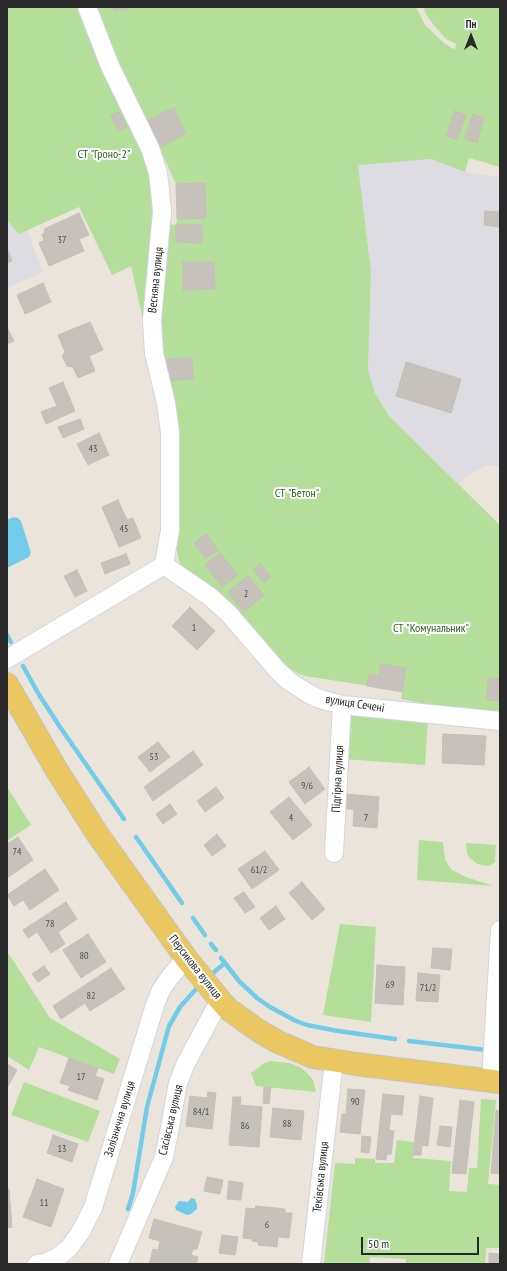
<!DOCTYPE html>
<meta charset="utf-8">
<style>
body{margin:0}
#map{position:relative;width:507px;height:1271px;overflow:hidden;background:#ebe4db;font-family:"PT Sans Narrow",sans-serif}
canvas{display:block}
.frame{position:absolute;inset:0;border:8px solid #292929;pointer-events:none}
.north{position:absolute;left:451px;top:16px;width:40px;height:40px;-webkit-text-stroke:3px #fff;paint-order:stroke;rotate:0deg;font-size:11px;font-weight:700;line-height:16px;text-align:center;color:#292929}
.north::after{content:'';display:block;margin:auto;width:14px;height:18px;background:#292929;clip-path:polygon(50% 0,100% 100%,50% 72%,0 100%)}
.scale{position:absolute;left:361px;top:1237px;width:118px;height:18px;box-sizing:border-box;border:2px solid #292929;border-top:0;padding-left:5px;font-size:12px;line-height:14px;white-space:nowrap;color:#292929;-webkit-text-stroke:3px #fff;paint-order:stroke}
</style>
<div id="map">
<canvas width="507" height="1271"></canvas>
<div class="frame"></div>
<div class="north">Пн</div>
<div class="scale">50 m</div>
</div>
<script>
const c = document.querySelector('canvas').getContext('2d');
c.lineJoin = 'round';
function fill(path, color) { c.fillStyle = color; c.fill(path, 'evenodd'); }
const toPath = rows => new Path2D(rows.map(r => 'M' + r).join(''));
function trace(path, color, width, dash) { c.strokeStyle = color; c.lineWidth = width; c.lineCap = dash ? 'butt' : 'round'; c.setLineDash(dash || []); c.stroke(path); }
function label(font, color, halo, rows, align = 'center') {
  c.font = font + ' "PT Sans Narrow",sans-serif'; c.lineWidth = 4; c.setLineDash([]); c.textBaseline = 'middle'; c.strokeStyle = halo; c.fillStyle = color; for (const [text, x, y, turn = 0] of rows) {
    c.save(); c.translate(x, y); c.rotate((+turn || 0) * Math.PI / 180); c.textAlign = isNaN(turn) ? turn : align; if (halo) c.strokeText(text, 0, 0); c.fillText(text, 0, 0); c.restore();
  }
}
fill(toPath([
 [431,159,465,172,500,177,500,467,487,465,468,475,459,484,389,416,375,393,368,370,371,272,358,164],
 [7,186,27,230,43,272,7,288]
]), '#dedce3');
fill(toPath([
 [7,7,84,7,156,178,148,342,131,266,112,275,79,207,19,234,7,220],
 [94,7,416,7,425,25,444,43,455,50,456,44,446,39,433,24,425,13,424,7,500,7,500,167,469,158,465,172,431,159,358,165,371,272,368,370,375,393,389,416,500,525,500,712,431,705,401,699,402,691,305,676,299,674,289,668,221,597,180,564,176,547,166,360,160,360,158,344,167,224,176,225,177,219,176,184,147,120,142,123],
 [346,711,428,719,425,765,344,759],
 [7,787,31,825,7,841],
 [419,840,443,842,445,860,452,870,466,877,494,886,417,880],
 [466,843,496,845,495,862,491,865,487,866,477,864,469,857,467,853],
 [340,924,376,927,371,1022,323,1015],
 [7,951,50,1018,120,1059,114,1074,39,1047,29,1070,7,1056],
 [270,1061,289,1063,300,1067,307,1073,313,1080,316,1092,256,1086,251,1073,263,1064],
 [24,1082,100,1111,88,1142,11,1115],
 [481,1099,496,1100,488,1184,500,1185,500,1248,486,1248,485,1264,406,1264,406,1259,370,1257,369,1264,324,1264,335,1163,355,1164,355,1158,375,1159,375,1163,394,1163,397,1140,414,1142,413,1158,451,1161,449,1191,467,1192,469,1168,477,1168]
]), '#b3df9a');
fill(toPath([
 [13,517,18,518,21,521,31,553,29,557,7,568,7,520],
 [191,1198,195,1199,197,1205,197,1209,191,1214,187,1215,176,1210,175,1207,178,1202,179,1201,188,1202]
]), '#72cce9');
trace(toPath([
 [7,635,11,642],
 [23,666,38,693,60,727,124,819],
 [136,837,182,903],
 [193,918,205,935],
 [211,944,216,950],
 [221,958,239,981,257,998,270,1007,296,1021,307,1025,338,1031,395,1039],
 [213,973,225,963],
 [409,1041,486,1050],
 [128,1209,133,1193,147,1107,169,1026,180,1007,198,987]
]), '#72cce9', 4.5);
const building = toPath([
 [113,7,127,7,128,9,114,11,113,7],
 [174,108,186,134,160,147,147,120,174,108],
 [455,111,466,115,457,140,446,136,455,111],
 [119,112,127,127,118,131,111,115,119,112],
 [473,114,484,118,477,143,465,139,473,114],
 [205,183,206,218,177,219,176,184,205,183],
 [485,211,500,212,500,227,484,225,485,211],
 [79,213,89,235,79,239,84,251,49,266,39,243,44,240,42,234,45,233,44,229,79,213],
 [176,225,202,225,202,243,176,242,176,225],
 [7,248,12,261,7,263,7,248],
 [183,262,214,262,215,289,183,290,183,262],
 [43,283,51,302,25,314,17,295,43,283],
 [90,322,103,350,89,356,95,371,78,378,73,367,67,366,62,356,65,352,58,335,90,322],
 [7,327,14,341,7,344,7,327],
 [192,358,193,379,167,381,166,359,192,358],
 [406,362,461,379,451,413,396,396,406,362],
 [63,382,75,411,46,424,41,412,57,406,49,388,63,382],
 [80,419,84,429,63,438,58,427,80,419],
 [99,433,109,455,88,465,77,444,99,433],
 [118,500,127,520,133,518,141,538,119,547,102,507,118,500],
 [206,534,218,550,206,559,194,543,206,534],
 [220,553,238,575,222,587,205,565,220,553],
 [126,554,130,564,105,574,101,563,126,554],
 [260,564,271,577,264,583,253,570,260,564],
 [77,570,87,591,75,597,64,576,77,570],
 [248,576,264,595,244,612,228,592,248,576],
 [190,607,215,631,197,650,172,626,190,607],
 [380,664,406,668,402,692,367,686,369,674,379,676,380,664],
 [488,678,500,679,500,701,487,700,488,678],
 [443,734,486,736,484,765,442,763,443,734],
 [158,742,170,757,150,772,138,757,158,742],
 [193,751,203,765,153,801,144,787,193,751],
 [309,767,325,789,305,804,289,782,309,767],
 [216,787,224,798,205,812,197,801,216,787],
 [346,794,379,797,377,828,353,826,354,809,345,809,346,794],
 [289,797,312,825,293,840,270,812,289,797],
 [170,804,177,814,163,824,156,814,170,804],
 [217,834,226,846,212,856,204,845,217,834],
 [18,837,33,860,7,878,7,844,18,837],
 [265,851,279,870,252,889,238,869,265,851],
 [45,869,59,890,30,910,23,900,14,906,7,895,45,869],
 [302,882,325,909,312,920,289,893,302,882],
 [244,892,255,907,245,913,234,898,244,892],
 [66,902,77,919,58,932,65,944,51,953,37,932,28,938,23,930,66,902],
 [276,906,285,919,269,930,260,918,276,906],
 [88,934,106,962,81,978,63,950,88,934],
 [433,948,452,949,450,970,431,968,433,948],
 [377,965,405,967,403,1005,375,1003,377,965],
 [44,966,50,974,38,982,32,974,44,966],
 [111,968,125,989,90,1011,85,1003,61,1019,53,1006,111,968],
 [418,973,440,975,438,1002,416,1001,418,973],
 [69,1058,98,1068,95,1076,104,1079,97,1100,68,1090,70,1086,60,1083,69,1058],
 [7,1064,17,1070,7,1088,7,1064],
 [264,1087,271,1087,269,1104,263,1103,264,1087],
 [348,1089,365,1090,360,1134,340,1132,342,1114,346,1114,348,1089],
 [208,1092,216,1093,212,1129,186,1126,190,1096,207,1098,208,1092],
 [383,1094,404,1096,402,1115,391,1114,389,1130,394,1131,391,1154,387,1154,386,1160,376,1159,383,1094],
 [420,1096,433,1098,428,1146,422,1145,421,1155,413,1155,420,1096],
 [233,1097,241,1097,240,1105,262,1107,259,1147,229,1145,233,1097],
 [460,1100,474,1102,466,1174,452,1173,460,1100],
 [273,1108,304,1111,301,1140,270,1137,273,1108],
 [496,1110,500,1111,500,1174,491,1173,496,1110],
 [440,1126,452,1127,450,1147,437,1145,440,1126],
 [53,1135,78,1144,72,1162,47,1153,53,1135],
 [362,1136,371,1137,369,1153,361,1152,362,1136],
 [207,1177,223,1180,220,1194,204,1191,207,1177],
 [37,1179,64,1189,51,1227,23,1217,37,1179],
 [229,1181,243,1183,241,1200,227,1199,229,1181],
 [7,1189,9,1189,12,1227,7,1228,7,1189],
 [256,1206,285,1209,285,1213,292,1213,289,1238,278,1237,277,1247,258,1245,258,1242,252,1241,252,1239,243,1238,246,1208,255,1209,256,1206],
 [154,1219,202,1232,197,1249,193,1249,191,1255,198,1257,196,1264,149,1264,153,1249,158,1250,160,1241,149,1238,154,1219],
 [222,1235,238,1237,235,1255,219,1253,222,1235],
 [489,1253,499,1254,499,1264,489,1264,489,1253]
]);
fill(building, '#c6c1bb');
trace(building, '#c6bfb5', 1);
const minor = toPath([
 [87,7,110,66,150,148,158,173,160,190,162,212,160,233,152,320,154,353,166,403,170,433,170,530,164,565],
 [164,565,209,596,218,604,229,614,278,671,289,681,309,694,320,699,342,705,500,721],
 [7,659,164,565],
 [334,853,342,705],
 [491,1081,500,930],
 [37,1264,44,1263,58,1257,69,1248,80,1233,93,1208,155,1005,161,990,170,977,186,958],
 [118,1264,164,1157,170,1127,178,1083,186,1063,220,1000],
 [311,1264,334,1061]
]);
const major = toPath([
 [7,684,56,769,98,835,186,958,220,1000,228,1009,259,1031,278,1042,313,1057,356,1064,500,1082]
]);
trace(minor, '#d1d4e1', 20);
trace(major, '#c3c3c3', 24);
trace(minor, '#fff', 18);
trace(major, '#eac761', 22);
label('10px', '#504f4e', null, [
 ["37",62,240],
 ["43",93,449],
 ["45",124,529],
 ["2",246,594],
 ["1",194,628],
 ["53",154,757],
 ["9/6",307,786],
 ["4",291,818],
 ["7",366,818],
 ["74",17,852],
 ["61/2",259,870],
 ["78",50,924],
 ["80",84,956],
 ["69",390,985],
 ["71/2",428,988],
 ["82",91,996],
 ["17",81,1077],
 ["90",355,1102],
 ["84/1",201,1112],
 ["88",287,1124],
 ["86",245,1126],
 ["13",62,1149],
 ["11",44,1203],
 ["6",267,1225]
]);
label('12px', '#2d621d', '#fff', [
 ["СТ \"Гроно-2\"",104,155],
 ["СТ \"Бетон\"",297,494],
 ["СТ \"Комунальник\"",431,629]
]);
label('12px', '#292929', '#fff', [
 ["Весняна вулиця",156,280,-84],
 ["вулиця Сечені",355,704,9],
 ["Підгірна вулиця",338,779,-87],
 ["Персикова вулиця",195,967,52],
 ["Залізнична вулиця",120,1119,-73],
 ["Сасівська вулиця",171,1120,-77],
 ["Теківська вулиця",321,1177,-84]
]);
</script>
